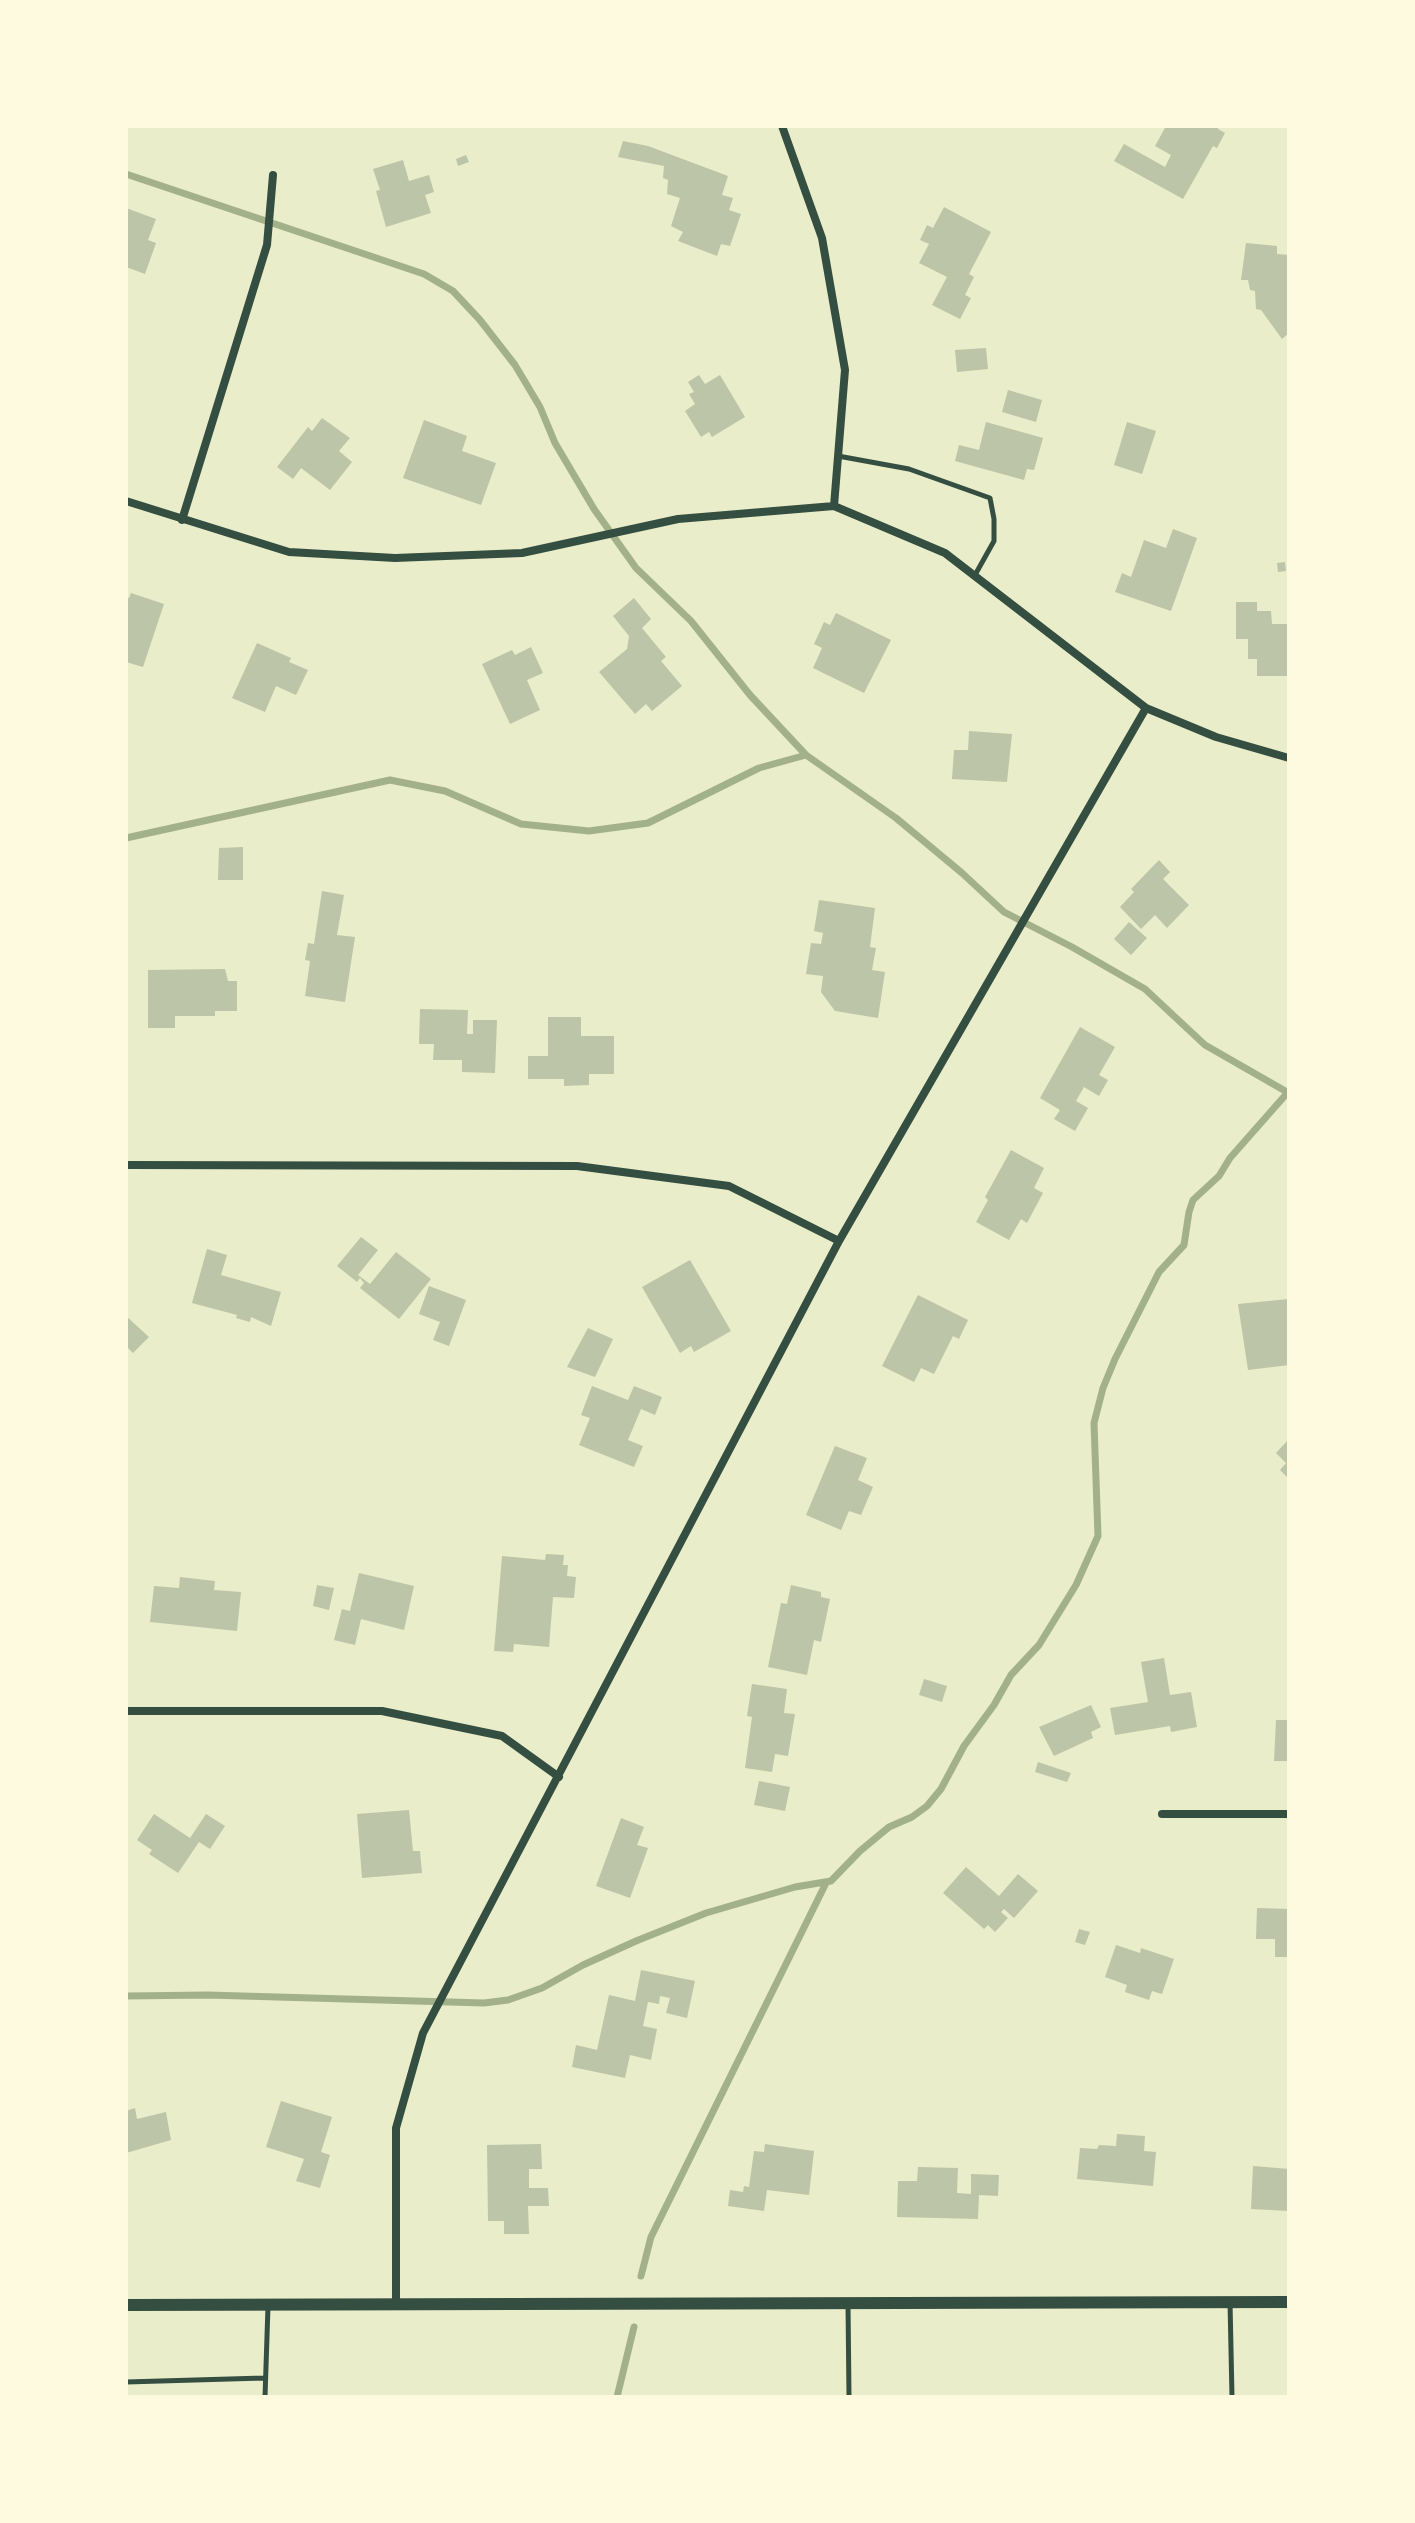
<!DOCTYPE html>
<style>
body{margin:0}
#map{position:relative;width:1415px;height:2523px;overflow:hidden;background:#e9edc9;font-family:"Fira Sans",sans-serif}
canvas{display:block}
.frame{position:absolute;inset:0;border:128px solid #fefae0;pointer-events:none}
</style>
<div id="map">
<canvas width="1415" height="2523"></canvas>
<div class="frame"></div>
</div>
<script>
const c = document.querySelector('canvas').getContext('2d');
c.lineJoin = 'round';
const toPath = rows => new Path2D(rows.map(r => 'M' + r).join(''));
function trace(path, color, width, dash) { c.strokeStyle = color; c.lineWidth = width; c.lineCap = dash ? 'butt' : 'round'; c.setLineDash(dash || []); c.stroke(path); }
function fill(path, color) { c.fillStyle = color; c.fill(path, 'evenodd'); }
trace(toPath([
 [126,174,424,274,453,291,480,320,515,365,540,407,555,443,594,509,636,568,691,621,750,695,806,755,896,818,962,873,1004,912,1072,947,1145,989,1205,1045,1287,1092],
 [126,838,390,780,445,791,521,824,589,831,648,823,759,768,806,755],
 [126,1996,208,1995,484,2003,508,2000,542,1988,583,1965,636,1941,706,1913,795,1887,831,1881,860,1851,889,1827,912,1817,927,1806,941,1789,964,1746,994,1705,1011,1675,1039,1645,1076,1585,1098,1536,1094,1423,1103,1388,1115,1359,1159,1272,1184,1245,1189,1212,1193,1200,1219,1176,1230,1158,1289,1091],
 [641,2276,651,2237,826,1883],
 [617,2397,634,2327]
]), '#a3b18a', 7);
fill(toPath([
 [1166,126,1219,126,1218,129,1225,133,1217,148,1213,146,1183,199,1114,161,1124,144,1165,167,1171,155,1155,146],
 [623,141,648,146,728,176,722,195,733,198,729,210,741,214,730,246,721,244,717,256,678,241,683,232,671,226,680,198,667,194,668,180,663,178,664,166,618,157],
 [466,155,469,162,458,166,456,159],
 [403,160,409,181,429,175,434,192,425,195,431,213,386,227,376,191,380,190,373,169],
 [944,207,991,232,969,274,974,277,965,295,971,298,960,319,932,305,947,277,919,263,929,244,920,240,927,225,933,228],
 [126,208,156,219,148,240,156,243,145,274,126,267],
 [1246,243,1277,246,1277,254,1289,255,1289,333,1282,339,1261,310,1256,309,1255,291,1250,290,1248,280,1241,280],
 [986,348,988,369,957,372,955,350],
 [699,375,705,384,720,375,745,417,712,437,709,432,701,437,685,411,695,404,689,394,694,392,688,382],
 [1008,390,1042,400,1036,422,1002,412],
 [322,418,350,438,339,451,352,462,330,490,301,468,293,479,277,467,308,427,312,431],
 [424,420,467,436,462,451,496,463,481,505,403,478],
 [986,422,1043,438,1034,470,1027,469,1024,480,955,461,959,445,979,450],
 [1127,422,1156,431,1142,474,1114,465],
 [1173,529,1197,538,1171,611,1115,592,1122,573,1131,577,1144,540,1166,548],
 [1285,562,1286,571,1278,572,1277,563],
 [131,593,164,604,143,667,126,662,126,598,129,598],
 [634,598,651,619,642,628,666,657,661,661,682,686,652,711,646,704,635,714,599,672,627,649,629,636,613,616],
 [1236,602,1257,602,1257,611,1271,611,1272,624,1289,624,1289,676,1257,676,1257,659,1248,659,1248,639,1236,639],
 [836,613,891,640,864,693,813,668,822,648,814,644,824,622,830,625],
 [257,643,291,658,289,662,308,670,296,695,276,686,265,712,232,698],
 [531,647,543,673,527,680,540,710,510,724,482,664,512,650,515,655],
 [969,731,1012,734,1007,782,952,779,954,750,968,750],
 [243,847,243,880,218,880,219,848],
 [1159,860,1170,872,1163,879,1189,905,1167,928,1155,915,1141,929,1120,907,1134,892,1131,889],
 [322,891,344,895,337,935,355,937,345,1002,305,996,310,961,305,960,308,943,314,944],
 [819,900,875,908,870,947,876,948,872,970,885,972,878,1018,835,1011,821,992,823,976,806,974,811,943,821,944,823,933,814,931],
 [1129,922,1147,938,1131,955,1114,939],
 [225,969,228,981,237,981,237,1011,215,1011,215,1016,175,1016,175,1028,148,1028,148,970],
 [420,1009,468,1010,467,1034,473,1034,473,1020,497,1020,495,1073,462,1072,462,1060,433,1060,434,1044,419,1044],
 [548,1017,581,1017,581,1036,614,1036,614,1074,589,1074,589,1085,564,1086,564,1079,528,1079,528,1056,548,1056],
 [1080,1027,1115,1047,1099,1075,1108,1080,1099,1096,1084,1087,1076,1101,1088,1108,1075,1131,1054,1119,1060,1110,1040,1098],
 [1011,1150,1044,1168,1034,1188,1043,1193,1027,1223,1021,1219,1009,1240,976,1222,988,1200,985,1197],
 [361,1237,378,1250,358,1275,370,1284,396,1252,431,1279,399,1319,360,1288,364,1283,360,1278,357,1282,337,1266],
 [207,1249,227,1255,221,1275,281,1292,271,1326,251,1317,250,1322,236,1318,237,1315,192,1303],
 [690,1260,731,1331,694,1352,691,1346,680,1353,642,1287],
 [429,1286,466,1300,449,1346,433,1340,440,1322,419,1314],
 [918,1295,968,1320,959,1339,953,1336,934,1374,921,1368,914,1382,882,1366],
 [1289,1299,1289,1365,1248,1370,1238,1304],
 [126,1316,149,1337,133,1353,126,1346],
 [588,1328,613,1339,595,1377,567,1367],
 [592,1386,628,1400,634,1386,662,1397,655,1415,641,1409,628,1440,643,1446,634,1467,579,1445,590,1418,581,1415],
 [1289,1439,1289,1479,1280,1470,1286,1463,1276,1453],
 [835,1446,867,1458,858,1480,873,1487,861,1515,849,1511,841,1530,806,1515],
 [546,1554,564,1555,563,1565,568,1565,567,1576,576,1577,574,1598,553,1597,549,1647,514,1644,513,1652,494,1651,502,1556,545,1560],
 [359,1573,414,1586,404,1630,361,1619,355,1645,334,1640,342,1609,350,1611],
 [180,1577,215,1581,214,1590,241,1592,237,1631,150,1622,154,1586,179,1588],
 [317,1585,334,1588,329,1610,313,1606],
 [791,1585,821,1592,821,1597,830,1599,821,1642,814,1640,807,1675,768,1667,781,1603,787,1604],
 [1164,1658,1170,1695,1191,1692,1197,1727,1171,1732,1170,1726,1115,1735,1110,1708,1148,1702,1141,1662],
 [924,1679,947,1686,942,1702,919,1695],
 [752,1684,787,1689,784,1713,795,1714,788,1756,775,1754,772,1772,745,1768,752,1717,747,1716],
 [1091,1705,1101,1727,1091,1732,1093,1738,1054,1756,1039,1727],
 [1276,1720,1289,1720,1289,1761,1274,1761],
 [1038,1762,1071,1773,1067,1782,1035,1772],
 [759,1781,790,1787,785,1811,754,1805],
 [409,1810,413,1851,420,1851,422,1873,362,1878,357,1814],
 [154,1814,190,1838,206,1814,225,1826,210,1849,199,1842,178,1873,149,1854,152,1850,137,1840],
 [621,1818,644,1827,637,1845,648,1848,630,1898,596,1886],
 [966,1867,999,1896,1018,1874,1038,1891,1014,1918,1004,1909,1001,1912,1008,1918,995,1932,988,1925,984,1929,943,1893],
 [1257,1908,1289,1909,1289,1957,1275,1957,1275,1939,1256,1939],
 [1079,1929,1090,1932,1085,1945,1075,1942],
 [1116,1945,1140,1953,1141,1948,1174,1959,1162,1994,1152,1991,1149,2000,1125,1992,1127,1985,1105,1977],
 [641,1970,695,1981,687,2018,666,2013,670,1998,660,1996,659,2004,648,2002,643,2026,657,2029,651,2060,630,2055,625,2078,572,2067,576,2045,597,2050,609,1995,635,2001],
 [281,2101,332,2117,321,2152,330,2155,320,2188,296,2181,304,2159,266,2147],
 [135,2108,137,2119,166,2112,171,2140,126,2153,126,2111],
 [1117,2134,1145,2136,1144,2151,1156,2152,1153,2186,1077,2179,1080,2148,1097,2149,1099,2145,1116,2146],
 [541,2144,542,2169,529,2169,529,2188,548,2188,549,2206,528,2206,529,2234,504,2234,504,2221,488,2221,487,2145],
 [765,2144,814,2151,809,2195,767,2190,764,2211,728,2206,730,2190,743,2192,744,2186,749,2187,754,2151,764,2152],
 [1253,2166,1289,2169,1289,2211,1251,2209],
 [918,2167,958,2168,957,2193,971,2194,971,2174,999,2175,998,2196,979,2195,978,2219,897,2217,898,2181,917,2181]
]), '#bcc5a7');
trace(toPath([
 [838,456,909,469,990,498,994,519,994,541,975,575],
 [1230,2302,1232,2397],
 [848,2304,849,2397],
 [126,2382,264,2378],
 [265,2397,268,2306]
]), '#344e41', 5);
trace(toPath([
 [782,126,822,238,845,370,834,506],
 [126,501,289,552,395,558,522,553,678,519,834,506,945,553,1146,708,1216,737,1289,758],
 [182,520,267,245,273,175],
 [126,1165,577,1166,729,1186,839,1241],
 [126,1711,382,1711,502,1736,559,1777],
 [1162,1814,1289,1814],
 [396,2305,396,2128,423,2033,839,1241,1146,708]
]), '#344e41', 8);
trace(toPath([
 [126,2305,1289,2302]
]), '#344e41', 12);
</script>
